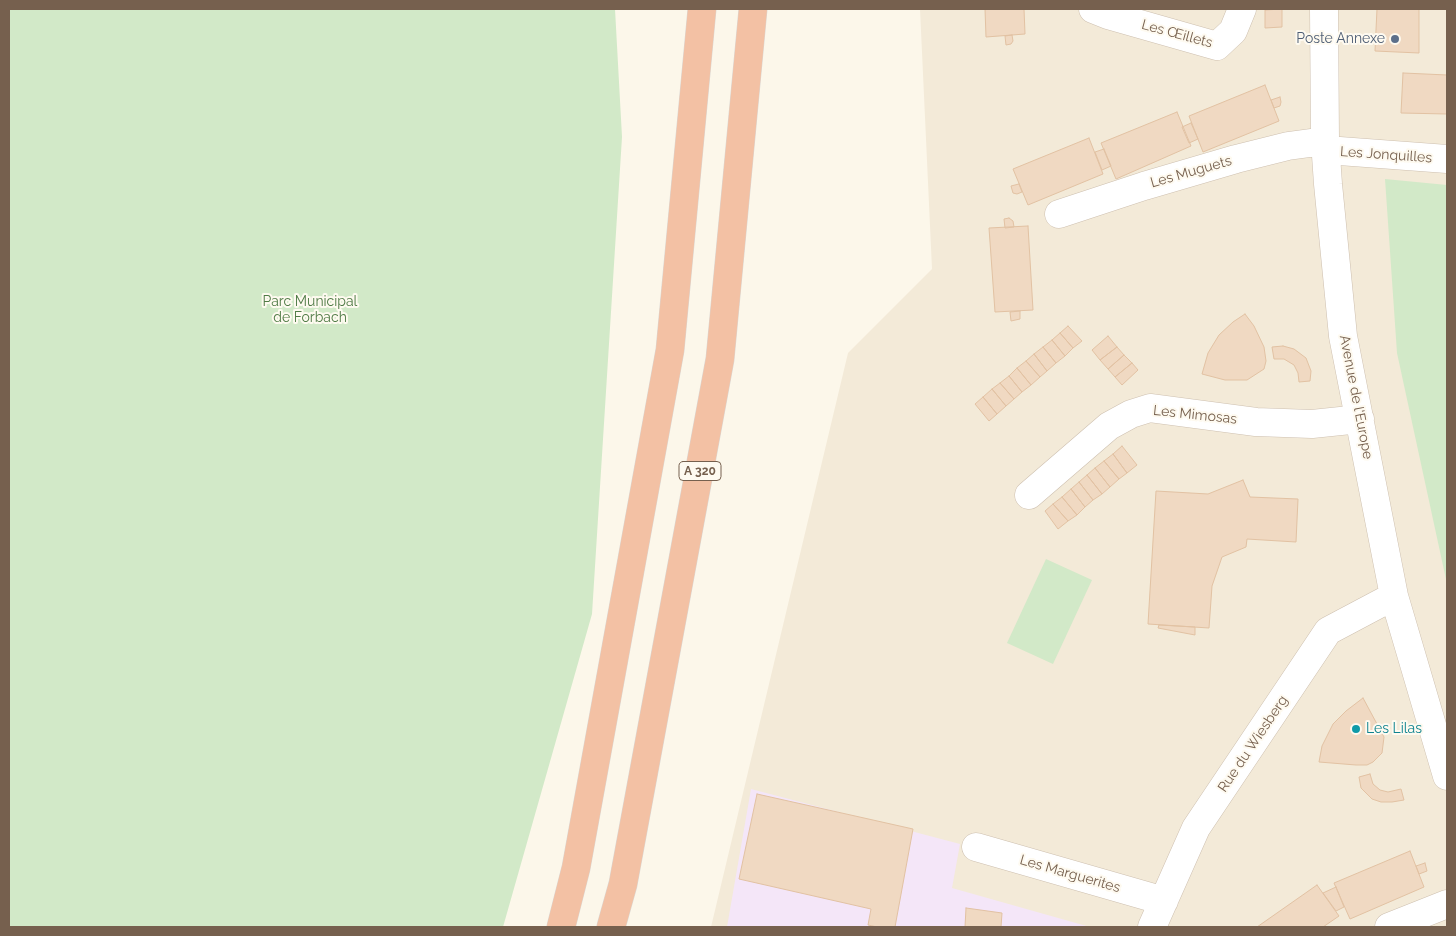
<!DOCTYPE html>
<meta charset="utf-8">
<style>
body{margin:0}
#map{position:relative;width:1456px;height:936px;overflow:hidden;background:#fcf7ea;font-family:Raleway,sans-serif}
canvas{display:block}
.frame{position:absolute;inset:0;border:10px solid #76604e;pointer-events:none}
</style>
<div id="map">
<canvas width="1456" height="936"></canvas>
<div class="frame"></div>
</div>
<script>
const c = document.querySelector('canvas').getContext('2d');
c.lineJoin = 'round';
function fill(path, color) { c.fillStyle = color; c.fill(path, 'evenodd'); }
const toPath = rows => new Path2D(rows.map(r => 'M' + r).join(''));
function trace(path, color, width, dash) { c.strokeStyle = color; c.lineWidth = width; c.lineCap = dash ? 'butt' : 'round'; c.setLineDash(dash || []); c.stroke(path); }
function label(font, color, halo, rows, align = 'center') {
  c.font = font + ' Raleway,sans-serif'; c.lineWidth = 4; c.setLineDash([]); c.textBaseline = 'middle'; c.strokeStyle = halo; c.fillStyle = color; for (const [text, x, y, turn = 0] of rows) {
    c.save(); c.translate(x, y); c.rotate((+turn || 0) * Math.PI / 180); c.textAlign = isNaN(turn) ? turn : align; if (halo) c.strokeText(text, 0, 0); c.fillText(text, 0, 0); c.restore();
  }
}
fill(toPath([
 [920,9,1447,9,1447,927,711,927,848,353,932,269]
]), '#f3ead8');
fill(toPath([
 [751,789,960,844,952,888,1090,927,727,927]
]), '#f4e6f8');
fill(toPath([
 [9,9,615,9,622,137,592,614,503,927,9,927],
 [1385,179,1447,185,1447,584,1397,353],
 [1046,559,1092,580,1053,664,1007,643]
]), '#d2e9c8');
const building = toPath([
 [985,9,1024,9,1025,34,986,37,985,9],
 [1282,9,1282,27,1265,28,1265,10,1282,9],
 [1377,9,1419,9,1419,53,1375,51,1377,9],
 [1012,35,1013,41,1011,44,1006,45,1005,36,1012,35],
 [1403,73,1447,75,1447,114,1401,113,1403,73],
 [1265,85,1279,121,1203,152,1189,116,1265,85],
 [1280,97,1281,102,1280,106,1274,108,1271,100,1280,97],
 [1177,112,1191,146,1116,179,1101,143,1177,112],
 [1191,123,1198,139,1189,143,1182,127,1191,123],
 [1089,138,1103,174,1028,205,1013,169,1089,138],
 [1104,149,1111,166,1102,170,1095,152,1104,149],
 [1019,184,1022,192,1017,194,1013,193,1011,186,1019,184],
 [1009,218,1013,221,1014,227,1005,228,1004,219,1009,218],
 [1028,226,1033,310,995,312,989,228,1028,226],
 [1020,311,1020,319,1011,321,1010,312,1020,311],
 [1245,314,1254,326,1264,347,1266,361,1264,369,1247,380,1225,380,1202,374,1208,353,1219,335,1233,322,1245,314],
 [1068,326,1082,341,1073,348,1060,333,1068,326],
 [1060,333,1073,348,1065,356,1052,340,1060,333],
 [1108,336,1117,347,1100,360,1092,350,1108,336],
 [1052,340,1065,356,1056,363,1043,347,1052,340],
 [1283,346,1294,349,1306,358,1311,371,1310,381,1299,382,1298,373,1294,365,1284,359,1274,359,1272,347,1283,346],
 [1043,347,1056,363,1047,371,1034,354,1043,347],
 [1117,347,1124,355,1108,369,1100,360,1117,347],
 [1034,354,1047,371,1040,377,1026,361,1034,354],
 [1124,355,1132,363,1115,377,1108,369,1124,355],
 [1026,361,1040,377,1031,385,1017,368,1026,361],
 [1132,363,1138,370,1122,385,1115,377,1132,363],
 [1017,368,1031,385,1022,392,1009,376,1017,368],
 [1009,376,1022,392,1014,399,1000,383,1009,376],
 [1000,383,1014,399,1006,406,992,389,1000,383],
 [992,389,1006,406,997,414,983,397,992,389],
 [983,397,997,414,989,421,975,404,983,397],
 [1122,446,1137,465,1127,473,1113,454,1122,446],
 [1113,454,1127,473,1119,479,1104,461,1113,454],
 [1104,461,1119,479,1110,487,1095,468,1104,461],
 [1095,468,1110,487,1102,494,1087,475,1095,468],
 [1087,475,1102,494,1093,500,1079,482,1087,475],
 [1243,480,1250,497,1298,499,1296,542,1247,539,1246,547,1222,557,1212,586,1209,628,1148,624,1156,491,1208,494,1243,480],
 [1079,482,1093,500,1085,507,1071,489,1079,482],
 [1071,489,1085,507,1077,515,1062,497,1071,489],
 [1062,497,1077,515,1068,521,1053,504,1062,497],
 [1053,504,1068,521,1058,529,1045,511,1053,504],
 [1159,625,1195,627,1195,635,1158,628,1159,625],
 [1363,698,1384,737,1382,753,1373,762,1367,765,1356,765,1319,762,1322,746,1333,724,1346,711,1363,698],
 [1370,774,1373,784,1380,790,1388,792,1401,789,1404,800,1392,802,1381,802,1372,799,1361,788,1359,777,1370,774],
 [757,794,913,829,895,927,877,927,868,925,871,909,739,879,757,794],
 [1410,851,1424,887,1350,919,1334,883,1410,851],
 [1425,863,1427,871,1419,874,1416,866,1425,863],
 [1317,885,1339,916,1323,927,1257,927,1317,885],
 [1336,887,1344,907,1336,911,1323,893,1336,887],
 [966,908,1002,913,1001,927,965,927,966,908]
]);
fill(building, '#f0d9c2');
trace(building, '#e2c2a3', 1);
const minor = toPath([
 [1093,9,1108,15,1217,46,1233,31,1242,9],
 [1324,9,1325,141,1328,184,1343,336,1394,596,1447,776],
 [1326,150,1447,159],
 [1059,214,1144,186,1236,159,1288,146,1325,141],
 [1029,495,1109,426,1131,414,1150,408,1256,422,1312,424,1360,419],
 [976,847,1164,901],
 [1152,927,1196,828,1328,631,1394,596],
 [1389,927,1447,904]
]);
const highway = toPath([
 [561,927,576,868,670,350,702,9],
 [611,927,623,884,720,359,753,9]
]);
trace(minor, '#cec0b0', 29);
trace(highway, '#dbd6d1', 29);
trace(minor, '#fff', 28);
trace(highway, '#f3c1a4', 28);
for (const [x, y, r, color] of [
 [1395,39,5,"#5c6f8a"],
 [1356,729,5,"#0f9aa8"]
]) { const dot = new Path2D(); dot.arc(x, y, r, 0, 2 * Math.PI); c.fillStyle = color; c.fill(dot); trace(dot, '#fefaf0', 2); }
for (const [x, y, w] of [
 [700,471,42]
]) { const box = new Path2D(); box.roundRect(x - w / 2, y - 9.5, w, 19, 4); c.fillStyle = '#fefaf0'; c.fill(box); trace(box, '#76604e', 1); }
label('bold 12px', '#76604e', null, [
 ["A 320",700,471]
]);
label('14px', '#76604e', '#fefaf0', [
 ["Les Œillets",1177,34,15],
 ["Les Jonquilles",1386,155,4],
 ["Les Muguets",1191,172,-16],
 ["Avenue de l'Europe",1356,397,79],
 ["Les Mimosas",1195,415,6],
 ["Rue du Wiesberg",1253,744,-56],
 ["Les Marguerites",1070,874,16]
]);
label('14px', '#4e5e75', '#fefaf0', [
 ["Poste Annexe",1385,39]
], 'right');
label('14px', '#507b46', '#fefaf0', [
 ["Parc Municipal",310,302],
 ["de Forbach",310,318]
]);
label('14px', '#0d838f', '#fefaf0', [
 ["Les Lilas",1366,729]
], 'left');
</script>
